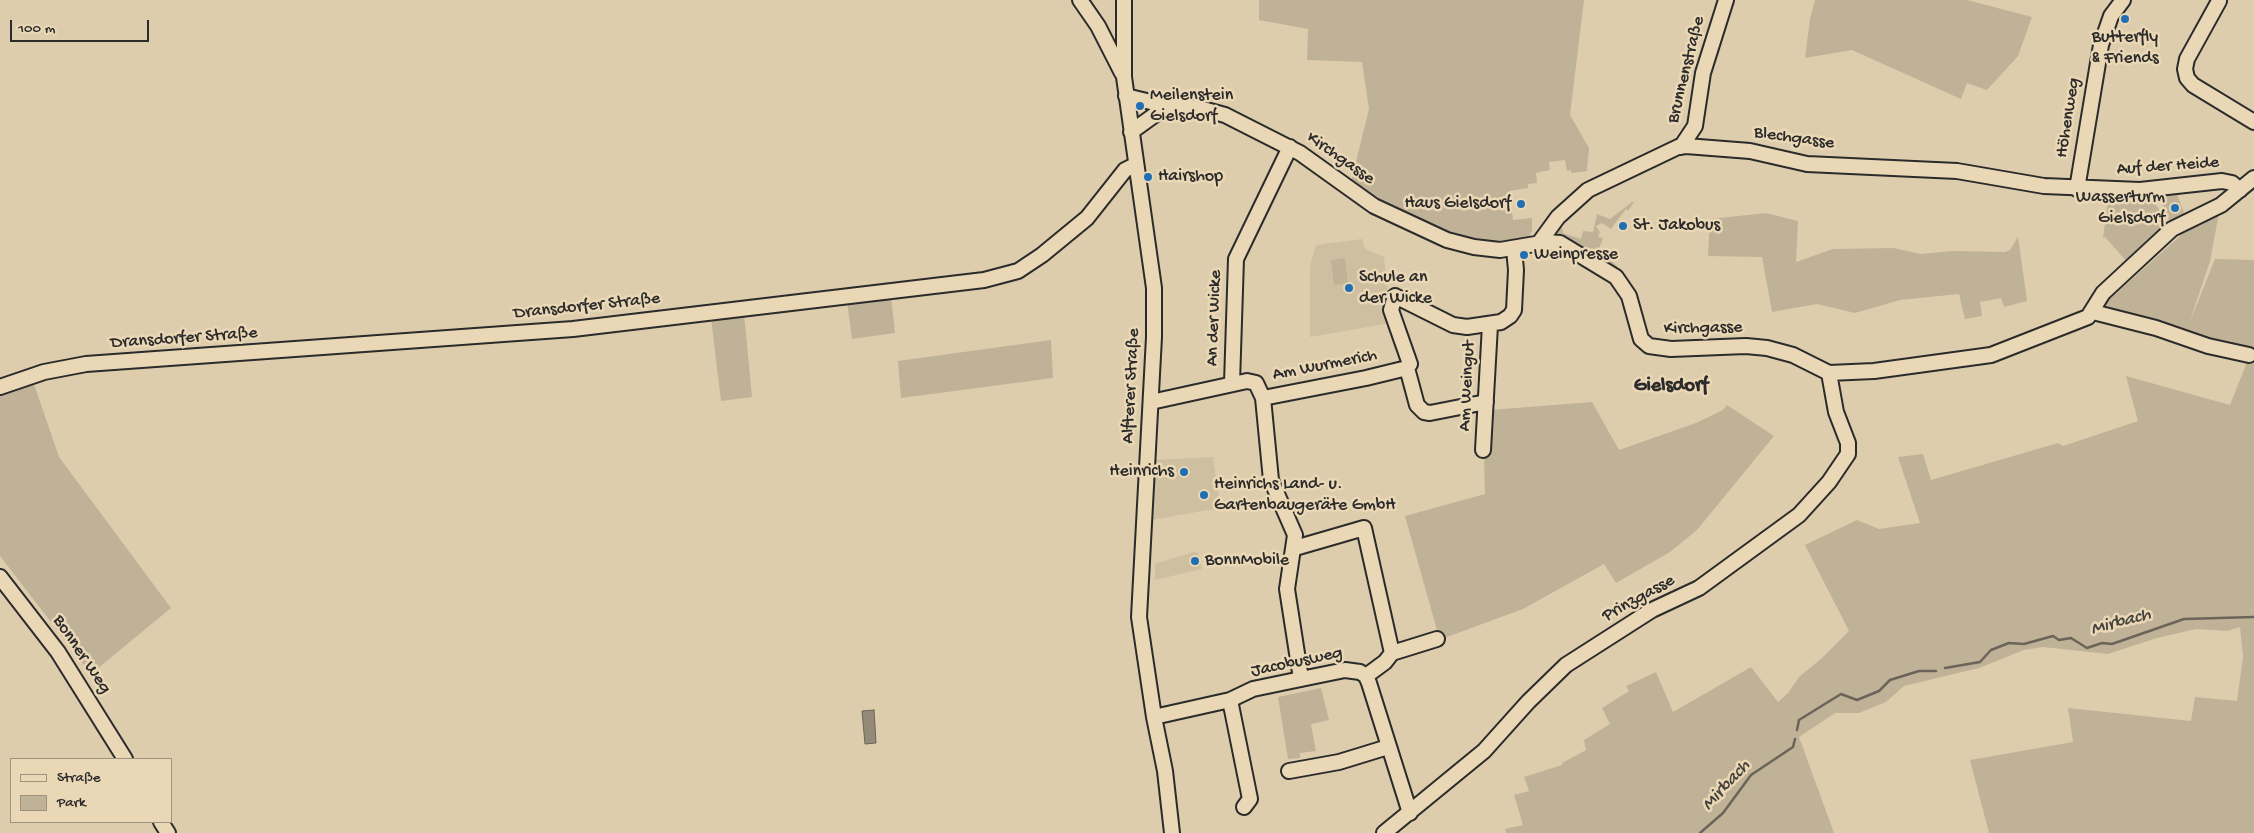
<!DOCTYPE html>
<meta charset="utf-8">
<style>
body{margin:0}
#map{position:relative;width:2254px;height:833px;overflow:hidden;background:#decdad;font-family:"Gochi Hand",sans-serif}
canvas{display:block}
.legend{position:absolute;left:10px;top:758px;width:162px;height:65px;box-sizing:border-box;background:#e9d7b5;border:1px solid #9d927e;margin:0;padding:6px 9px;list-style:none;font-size:15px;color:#2b2b2b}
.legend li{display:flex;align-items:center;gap:10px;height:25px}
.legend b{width:25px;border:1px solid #9d927e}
.scale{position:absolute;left:10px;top:20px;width:139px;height:22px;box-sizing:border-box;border:2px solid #2b2b2b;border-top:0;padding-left:6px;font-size:15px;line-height:18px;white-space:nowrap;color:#2b2b2b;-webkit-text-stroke:4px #e9d7b5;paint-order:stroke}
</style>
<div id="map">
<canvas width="2254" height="833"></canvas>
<ul class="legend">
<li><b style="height:6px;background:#e9d7b5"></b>Straße</li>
<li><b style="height:14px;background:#c0b297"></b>Park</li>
</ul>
<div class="scale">100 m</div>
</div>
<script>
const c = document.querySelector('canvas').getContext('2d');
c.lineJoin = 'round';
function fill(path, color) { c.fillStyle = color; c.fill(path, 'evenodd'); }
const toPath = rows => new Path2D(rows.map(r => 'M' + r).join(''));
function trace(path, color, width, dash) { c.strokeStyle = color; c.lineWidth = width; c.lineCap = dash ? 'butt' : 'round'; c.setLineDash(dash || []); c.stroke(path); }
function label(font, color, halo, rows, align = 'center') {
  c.font = font + ' "Gochi Hand",sans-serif'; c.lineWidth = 5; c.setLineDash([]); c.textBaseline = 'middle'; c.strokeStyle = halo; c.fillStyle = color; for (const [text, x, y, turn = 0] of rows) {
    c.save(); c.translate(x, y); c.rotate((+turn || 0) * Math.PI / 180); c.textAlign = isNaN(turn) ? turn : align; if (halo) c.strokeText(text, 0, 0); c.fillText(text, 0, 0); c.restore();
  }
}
fill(toPath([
 [1362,239,1365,249,1384,257,1391,323,1310,337,1310,266,1316,245],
 [1213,457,1220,508,1151,520,1152,460],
 [1197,551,1202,569,1155,580,1155,564]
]), '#cebfa1');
fill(toPath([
 [1259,0,1584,0,1570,115,1589,148,1587,171,1571,173,1571,170,1567,171,1565,160,1549,162,1550,170,1536,173,1537,183,1528,184,1528,188,1509,191,1513,220,1532,218,1532,231,1527,240,1496,244,1472,240,1436,228,1372,198,1351,182,1369,109,1362,62,1307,60,1308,29,1259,20],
 [1815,0,1967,0,2032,17,2018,56,1987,90,1967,83,1961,99,1852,50,1805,58,1810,19],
 [2176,191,2185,216,2172,221,2169,220,2160,199,2162,194],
 [2109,194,2145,195,2150,198,2159,209,2163,220,2165,229,2128,263,2105,237,2103,238],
 [1632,202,1634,202,1628,211,1626,209,1611,229,1602,223,1596,226,1600,232,1598,237,1603,238,1599,249,1616,265,1623,276,1559,236,1557,229,1565,219,1562,226,1563,233,1581,239,1583,231,1593,232,1597,214,1610,219],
 [1766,213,1798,221,1796,262,1833,249,1893,248,1921,254,1952,251,2005,252,2010,250,2018,237,2027,301,2004,307,2001,298,1980,302,1982,316,1965,319,1959,294,1900,300,1855,313,1817,304,1772,312,1762,257,1708,256,1710,219],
 [2219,213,2210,261,2189,324,2215,259,2254,260,2254,353,2104,313,2102,306,2190,227],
 [1345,258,1348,283,1334,285,1331,260],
 [891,296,895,333,852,339,847,301],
 [744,314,752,397,721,401,711,318],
 [1051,340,1053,378,901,398,898,361],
 [2249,357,2254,357,2254,833,1989,833,1970,760,2073,742,2068,708,2191,721,2195,697,2237,701,2243,657,2240,627,2227,631,2196,629,2157,638,2108,654,2043,647,2024,650,1979,668,1904,686,1886,702,1859,713,1835,713,1799,737,1834,833,1506,833,1505,829,1523,825,1514,795,1529,791,1524,777,1562,765,1562,763,1586,750,1584,740,1610,724,1602,708,1629,691,1626,686,1656,672,1673,712,1751,667,1778,702,1788,693,1799,677,1822,658,1849,631,1805,545,1857,520,1879,529,1920,523,1898,457,1923,454,1931,480,2058,443,2063,446,2138,421,2126,376,2230,405],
 [33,381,59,457,171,608,91,674,0,556,0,393],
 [1592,402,1619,450,1696,423,1723,410,1727,405,1774,436,1697,530,1670,552,1616,583,1604,564,1523,609,1444,638,1438,634,1405,516,1485,494,1484,455,1490,410],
 [1321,688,1329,720,1311,724,1316,751,1300,753,1300,758,1288,759,1278,697]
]), '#c0b297');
const water = toPath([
 [874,710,876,743,865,744,862,711,874,710]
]);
fill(water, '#948a78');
trace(water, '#6a6459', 1);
trace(toPath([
 [1945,668,1980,662,1991,650,2009,643,2024,644,2053,636,2059,640,2071,638,2087,648,2102,643,2112,644,2184,619,2254,617],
 [1797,730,1799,720,1841,694,1857,700,1879,691,1890,680,1919,671,1936,671],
 [1700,833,1723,813,1751,775,1793,747,1795,739]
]), '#6a6459', 2.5);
const minor = toPath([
 [1080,0,1098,26,1122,73],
 [1124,0,1124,77,1154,288,1154,337,1139,617,1154,717,1165,771,1172,833],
 [2219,1,2187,59,2185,69,2187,78,2193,85,2254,122],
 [1126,96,1167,106,1199,108,1225,115,1300,153,1374,206,1447,240,1474,247,1500,250,1547,242,1560,243,1616,277,1629,296,1641,339,1649,346,1671,349,1746,346,1767,348,1793,355,1829,373,1874,371,1991,355,2088,317,2103,293,2172,229,2221,205,2254,178],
 [1131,132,1167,106],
 [1681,147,1695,126,1703,73,1726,0],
 [2077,189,2101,45,2111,16,2123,0],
 [1539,243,1558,217,1588,190,1678,147,1686,146,1750,151,1807,164,1957,171,2044,186,2140,190,2222,181,2232,183,2240,190],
 [2093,312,2156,328,2208,346,2249,355],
 [1407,368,1410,364,1391,310,1395,296,1453,325,1467,327,1501,322,1510,316,1514,310,1516,270,1514,249],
 [1232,383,1236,259,1290,147],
 [0,387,44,372,86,364,573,329,984,280,1018,271,1042,255,1087,218,1125,170,1135,165],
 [1263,398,1271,480,1295,535,1287,589,1301,679],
 [1151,402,1247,381,1256,383,1263,398,1366,378,1407,368,1417,405,1424,412,1430,413,1486,402],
 [1483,450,1490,325],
 [1295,548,1364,528,1392,653],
 [0,577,58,652,125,759],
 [1366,676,1385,662,1392,653,1437,639],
 [1230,700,1250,799,1244,807],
 [1154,717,1230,700,1253,689,1301,679,1345,670,1360,672,1366,676,1369,683,1410,813],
 [1289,771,1339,762,1388,747],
 [161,822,168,833],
 [1384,833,1484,751,1528,702,1566,665,1652,610,1699,588,1799,515,1829,482,1848,454,1848,443,1836,412,1829,373]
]);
trace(minor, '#2b2b2b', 18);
trace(minor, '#e9d7b5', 14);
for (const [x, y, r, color] of [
 [2125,19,5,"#1f6fb2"],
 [1140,106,5,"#1f6fb2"],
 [1148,177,5,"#1f6fb2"],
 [1521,204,5,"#1f6fb2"],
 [2175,208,5,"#1f6fb2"],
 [1623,226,5,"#1f6fb2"],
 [1524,255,5,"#1f6fb2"],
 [1349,288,5,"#1f6fb2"],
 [1184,472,5,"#1f6fb2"],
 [1204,495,5,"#1f6fb2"],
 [1195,561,5,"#1f6fb2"]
]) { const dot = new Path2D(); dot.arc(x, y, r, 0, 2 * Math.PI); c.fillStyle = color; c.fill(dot); trace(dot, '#e9d7b5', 2); }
label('18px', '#2b2b2b', '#e9d7b5', [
 ["Butterfly",2125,38,"center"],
 ["& Friends",2125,59,"center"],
 ["Meilenstein",1150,96],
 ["Gielsdorf",1150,117],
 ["Hairshop",1158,177],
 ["Wasserturm",2165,198,"right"],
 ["Gielsdorf",2165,219,"right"],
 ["Haus Gielsdorf",1511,204,"right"],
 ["St. Jakobus",1633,226],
 ["Weinpresse",1534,255],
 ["Schule an",1359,278],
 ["der Wicke",1359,299],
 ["Heinrichs",1174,472,"right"],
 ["Heinrichs Land- u.",1214,485],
 ["Gartenbaugeräte GmbH",1214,506],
 ["BonnMobile",1205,561]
], 'left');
label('18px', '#2b2b2b', '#e9d7b5', [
 ["Brunnenstraße",1687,70,-76],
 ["Höhenweg",2069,118,-81],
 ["Blechgasse",1794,139,8],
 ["Kirchgasse",1340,159,35],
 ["Auf der Heide",2168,167,-4],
 ["Dransdorfer Straße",587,307,-6],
 ["An der Wicke",1215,318,-88],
 ["Kirchgasse",1703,329,-1],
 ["Dransdorfer Straße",184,339,-4],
 ["Am Wurmerich",1325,366,-11],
 ["Alfterer Straße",1132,386,-87],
 ["Am Weingut",1468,386,-87],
 ["Prinzgasse",1639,599,-29],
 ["Bonner Weg",81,655,56],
 ["Jacobusweg",1297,663,-12]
]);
label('italic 19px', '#45433e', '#e9d7b5', [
 ["Mirbach",2121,623,-15],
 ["Mirbach",1727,786,-47]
]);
label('bold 20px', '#2b2b2b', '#e9d7b5', [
 ["Gielsdorf",1671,387]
]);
</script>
